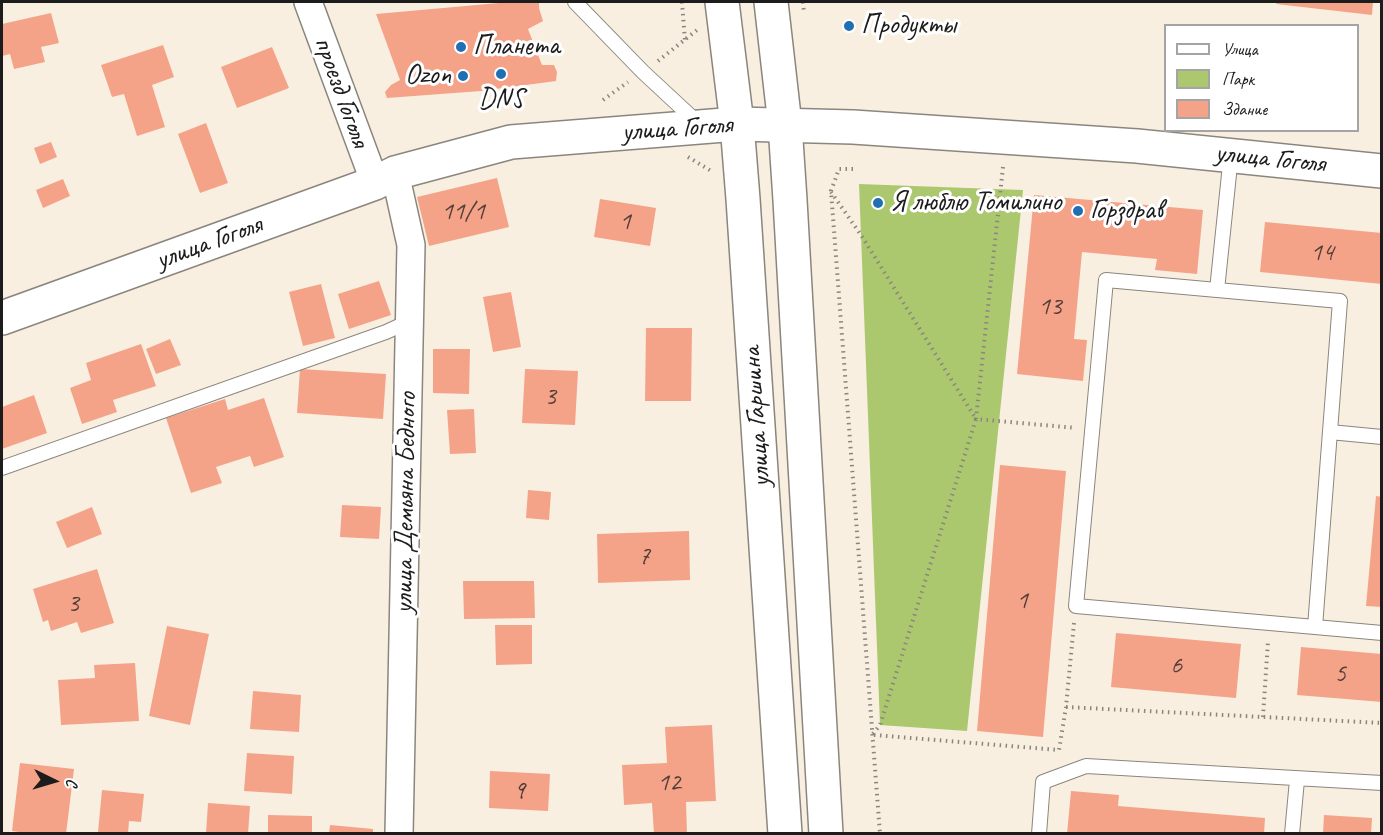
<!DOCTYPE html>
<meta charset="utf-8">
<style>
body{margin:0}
#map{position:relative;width:1383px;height:835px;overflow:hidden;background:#f9efe0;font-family:Caveat,sans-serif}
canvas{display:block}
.frame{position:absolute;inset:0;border:3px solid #1c1c1c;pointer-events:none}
.legend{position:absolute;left:1164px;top:24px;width:195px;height:108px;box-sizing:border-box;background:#fff;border:2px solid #a4a4a4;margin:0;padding:8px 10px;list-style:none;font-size:18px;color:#1c1c1c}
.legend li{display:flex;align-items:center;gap:12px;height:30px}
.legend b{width:30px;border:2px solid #a4a4a4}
.north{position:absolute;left:24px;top:751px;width:60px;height:60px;-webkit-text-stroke:4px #fff;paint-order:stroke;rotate:95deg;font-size:16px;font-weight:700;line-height:24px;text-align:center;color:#1c1c1c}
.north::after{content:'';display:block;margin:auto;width:21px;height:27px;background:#1c1c1c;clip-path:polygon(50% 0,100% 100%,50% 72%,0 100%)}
</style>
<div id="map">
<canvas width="1383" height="835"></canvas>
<div class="frame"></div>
<ul class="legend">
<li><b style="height:8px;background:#fff"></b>Улица</li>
<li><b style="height:16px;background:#acc86e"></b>Парк</li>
<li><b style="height:16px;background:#f4a389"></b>Здание</li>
</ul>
<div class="north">С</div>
</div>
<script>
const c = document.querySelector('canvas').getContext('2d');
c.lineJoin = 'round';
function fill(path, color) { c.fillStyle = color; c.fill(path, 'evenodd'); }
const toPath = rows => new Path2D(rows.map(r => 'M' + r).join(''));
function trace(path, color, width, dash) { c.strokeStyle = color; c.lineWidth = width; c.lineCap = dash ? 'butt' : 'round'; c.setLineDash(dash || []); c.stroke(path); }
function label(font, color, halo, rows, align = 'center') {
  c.font = font + ' Caveat,sans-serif'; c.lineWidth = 6; c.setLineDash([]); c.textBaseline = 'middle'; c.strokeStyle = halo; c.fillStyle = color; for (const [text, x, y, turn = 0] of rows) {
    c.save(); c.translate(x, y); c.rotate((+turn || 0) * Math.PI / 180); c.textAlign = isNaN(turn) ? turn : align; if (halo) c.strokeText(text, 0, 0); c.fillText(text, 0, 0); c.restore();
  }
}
fill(toPath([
 [859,184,1023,190,967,731,880,725]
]), '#acc86e');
fill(toPath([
 [510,2,539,2,539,8,543,21,528,29,542,65,554,65,557,72,556,81,481,91,387,98,385,92,391,85,400,80,376,14],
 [1277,2,1373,2,1372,15,1276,4],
 [51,13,59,43,41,47,45,62,14,69,10,54,2,56,2,24],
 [163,45,174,77,152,85,165,127,137,136,124,94,112,97,101,65],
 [272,47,289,88,237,108,221,67],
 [206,123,228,183,200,193,178,134],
 [51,142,57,157,40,164,34,148],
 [497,178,509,227,429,246,417,197],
 [63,179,70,196,43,208,36,190],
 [1034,195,1203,210,1197,274,1155,270,1157,259,1082,252,1074,339,1087,340,1083,381,1017,374],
 [600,199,656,208,650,246,594,237],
 [1265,222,1382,233,1382,284,1260,272],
 [379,281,391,315,349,329,338,294],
 [321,284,335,338,303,346,289,292],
 [511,292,521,347,493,352,483,297],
 [646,328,692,328,691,401,645,401],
 [170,339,181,365,156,374,146,349],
 [141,344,156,386,113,400,117,412,82,424,70,388,91,380,86,363],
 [433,349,470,349,469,394,433,393],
 [300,369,386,374,383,419,297,413],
 [525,369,578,371,575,425,522,423],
 [34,395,47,433,2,449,2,407],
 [264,398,284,457,254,467,250,456,216,467,222,483,191,493,166,418,225,399,228,410],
 [474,409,476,453,450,454,447,410],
 [1000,465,1066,471,1043,737,977,731],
 [528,490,551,492,549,520,526,518],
 [1376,496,1382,497,1382,607,1366,606],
 [342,505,381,507,379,539,340,537],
 [92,507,102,534,67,548,56,522],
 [689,531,690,580,598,583,597,534],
 [97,569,114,623,81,633,77,622,51,631,48,620,43,622,33,589],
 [463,581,534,581,535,618,464,619],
 [495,625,532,625,532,664,496,665],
 [167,626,209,634,190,725,149,716],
 [1116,633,1241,644,1236,698,1111,687],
 [1301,647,1382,654,1382,702,1297,695],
 [135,663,139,721,61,725,58,680,95,678,94,665],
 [253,691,301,695,299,732,250,729],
 [712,725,716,801,686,802,687,834,654,834,652,803,624,805,622,765,667,763,665,727],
 [247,753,294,756,292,794,244,791],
 [20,763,74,769,66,834,33,834,12,831],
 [490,771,550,774,548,811,489,808],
 [102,790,144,794,141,822,129,821,128,834,98,832],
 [1071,791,1119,795,1118,806,1265,818,1264,834,1067,834],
 [208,803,250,806,248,834,206,834],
 [268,815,312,816,312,834,268,834],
 [1324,815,1372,818,1371,834,1323,834],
 [330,825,373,829,373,834,329,834]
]), '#f4a389');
const lane = toPath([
 [575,2,643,72,699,124],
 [1217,290,1340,301,1315,627,1076,606,1106,280,1217,290,1231,155],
 [1330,432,1382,437],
 [2,468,386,332,410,321],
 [1315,627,1382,633],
 [1039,834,1043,782,1086,766,1382,783],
 [1292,834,1297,780]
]);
const street = toPath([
 [308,2,375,183],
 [395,173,411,245,399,834]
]);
const secondary = toPath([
 [2,318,375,183,395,173,511,142,737,124,853,127,1137,146,1382,171]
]);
const primary = toPath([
 [722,2,737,124,743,199,785,834],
 [771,2,785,125,790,200,826,834]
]);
trace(lane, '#8a867e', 16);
trace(street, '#8a867e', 30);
trace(secondary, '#8a867e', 36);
trace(primary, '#8a867e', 36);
trace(toPath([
 [682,2,685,41],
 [803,2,804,13],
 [658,61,697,30],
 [603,100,628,82],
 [688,157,713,172],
 [1003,167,976,419,1076,428],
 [853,169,839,169,831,191,880,834],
 [831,192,861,235,976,419,880,725,873,734],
 [1066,707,1382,723],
 [1263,717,1268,641],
 [874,735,1059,750,1066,707,1074,623]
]), '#8a867e', 4, [1.5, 4.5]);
trace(lane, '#fff', 14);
trace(street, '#fff', 27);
trace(secondary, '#fff', 33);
trace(primary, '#fff', 33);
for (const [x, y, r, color] of [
 [849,26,6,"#1f6fb2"],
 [461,47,6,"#1f6fb2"],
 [501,74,6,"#1f6fb2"],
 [463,76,6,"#1f6fb2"],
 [878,203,6,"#1f6fb2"],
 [1078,211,6,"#1f6fb2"]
]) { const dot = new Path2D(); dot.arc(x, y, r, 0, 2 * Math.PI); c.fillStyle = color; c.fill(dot); trace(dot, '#fff', 2); }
label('26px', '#523e37', null, [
 ["11/1",463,212],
 ["1",625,222],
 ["14",1322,253],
 ["13",1050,307],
 ["3",550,397],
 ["7",644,557],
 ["1",1022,601],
 ["3",73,604],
 ["6",1176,666],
 ["5",1340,674],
 ["12",669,783],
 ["9",519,791]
]);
label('28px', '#1c1c1c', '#fff', [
 ["Продукты",861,26],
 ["Планета",473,47],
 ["Ozon",451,76,"right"],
 ["DNS",501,100,"center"],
 ["Я люблю Томилино",890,203],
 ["Горздрав",1090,211]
], 'left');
label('28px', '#1c1c1c', '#fff', [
 ["проезд Гоголя",341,92,70],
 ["улица Гоголя",677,129,-4],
 ["улица Гоголя",1270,159,6],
 ["улица Гоголя",209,243,-20],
 ["улица Гаршина",757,417,-94],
 ["улица Демьяна Бедного",406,503,-89]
]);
</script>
